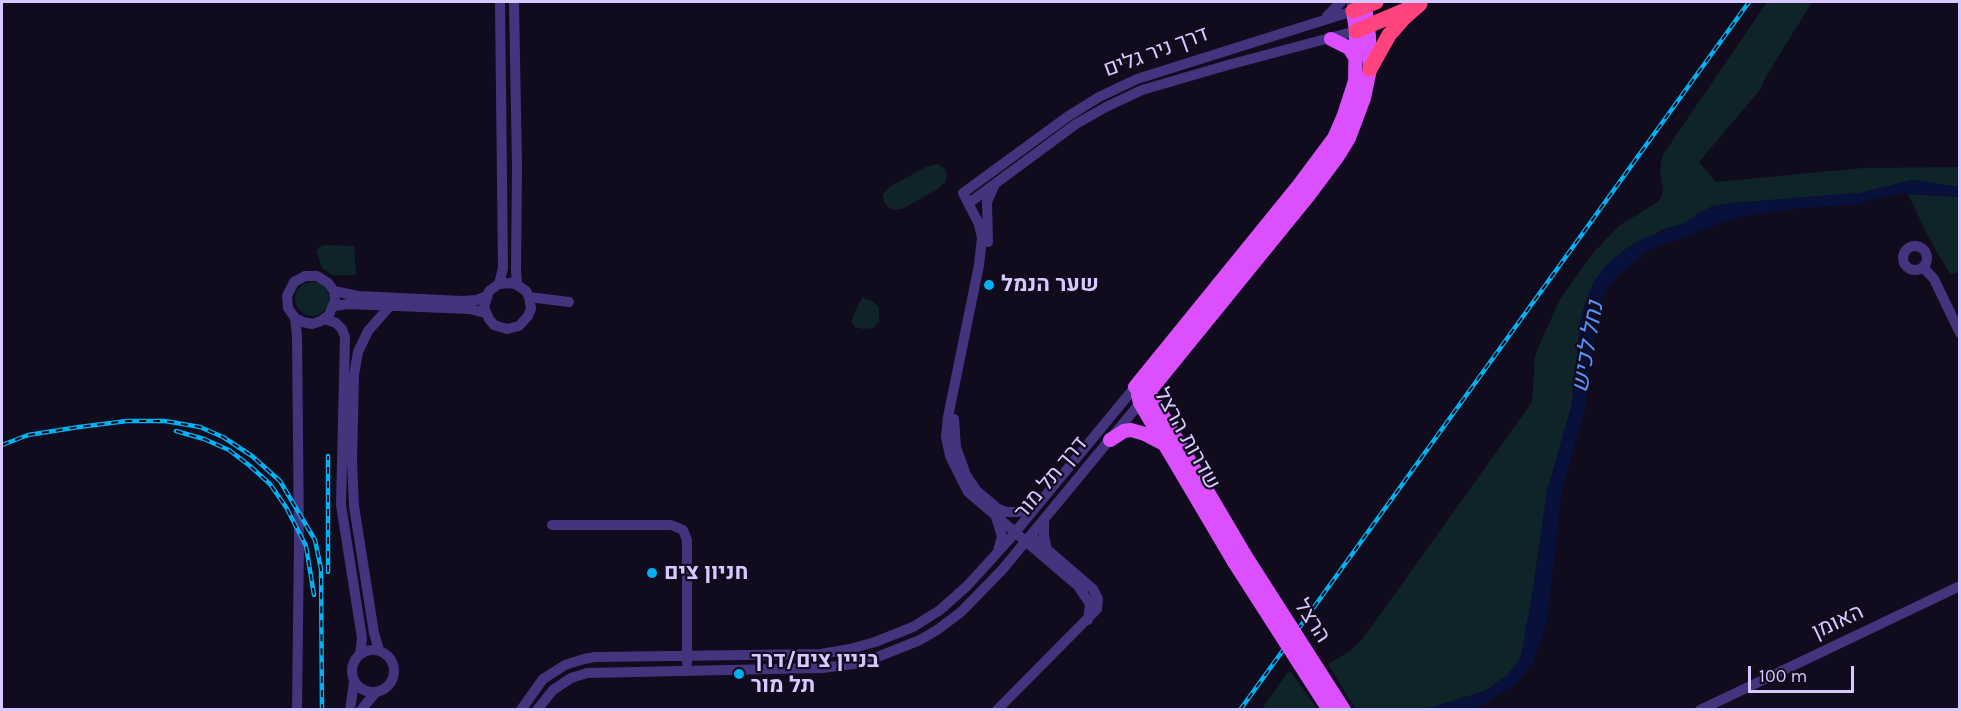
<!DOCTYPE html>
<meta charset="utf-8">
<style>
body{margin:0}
#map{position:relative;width:1961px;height:711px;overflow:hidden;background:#110b1e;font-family:Karla,sans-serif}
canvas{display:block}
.frame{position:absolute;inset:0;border:3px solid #d7c8ff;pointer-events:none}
.scale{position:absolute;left:1748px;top:666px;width:106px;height:27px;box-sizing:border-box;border:3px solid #d7c8ff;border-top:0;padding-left:8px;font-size:18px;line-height:21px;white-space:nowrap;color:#d7c8ff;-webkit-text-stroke:4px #110b1e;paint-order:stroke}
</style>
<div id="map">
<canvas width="1961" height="711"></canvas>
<div class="frame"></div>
<div class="scale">100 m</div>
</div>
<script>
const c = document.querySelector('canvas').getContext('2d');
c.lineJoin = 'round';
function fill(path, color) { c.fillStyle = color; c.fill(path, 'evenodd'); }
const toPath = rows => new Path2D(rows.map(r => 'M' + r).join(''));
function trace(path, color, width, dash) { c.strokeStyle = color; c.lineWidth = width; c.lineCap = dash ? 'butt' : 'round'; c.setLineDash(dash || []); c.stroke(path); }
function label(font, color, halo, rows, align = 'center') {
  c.font = font + ' Karla,Heebo,sans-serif'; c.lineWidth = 4.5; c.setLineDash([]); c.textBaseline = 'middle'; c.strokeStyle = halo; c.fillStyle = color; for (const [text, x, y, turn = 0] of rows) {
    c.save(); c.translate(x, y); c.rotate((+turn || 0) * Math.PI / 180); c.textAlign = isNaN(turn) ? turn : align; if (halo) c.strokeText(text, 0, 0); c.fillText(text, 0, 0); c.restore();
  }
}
fill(toPath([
 [1767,2,1812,2,1767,75,1759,91,1699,162,1716,182,1863,168,1959,167,1959,187,1912,180,1860,193,1732,203,1713,206,1699,213,1683,224,1660,230,1585,304,1580,323,1572,404,1547,492,1527,631,1521,655,1516,665,1507,675,1485,691,1426,709,1356,710,1328,664,1349,652,1364,637,1532,402,1535,355,1560,299,1593,253,1619,226,1656,203,1661,198,1663,191,1660,169,1662,156],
 [938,164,946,170,947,176,945,182,936,190,902,209,893,210,888,207,884,202,883,195,889,187,926,167],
 [1908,194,1959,197,1959,272,1950,274,1929,238],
 [325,245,354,246,356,275,332,275,322,268,316,251,319,247],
 '295 299a17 17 0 1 1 34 0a17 17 0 1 1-34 0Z',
 [862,297,874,302,879,308,879,322,873,328,863,329,855,327,851,322],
 [1291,672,1317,709,1262,709,1287,673]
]), '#0e2428');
fill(toPath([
 [1912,180,1959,187,1959,197,1901,193,1856,204,1791,209,1735,218,1649,250,1616,277,1606,290,1599,305,1586,404,1562,492,1546,626,1533,663,1515,685,1483,705,1472,709,1426,709,1485,691,1507,675,1516,665,1521,655,1538,562,1547,492,1572,404,1580,323,1585,304,1594,281,1606,265,1624,250,1642,239,1683,224,1699,213,1713,206,1732,203,1860,193]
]), '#07113b');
trace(toPath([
 [514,2,517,166,516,270,517,285],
 [1327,16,1341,2],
 [969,203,1076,124,1106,107,1142,90,1228,65,1356,31],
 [988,242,987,202,995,184],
 '1903 258a12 12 0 1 1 24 0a12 12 0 1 1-24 0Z',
 [1923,267,1934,279,1960,333],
 [499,284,511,283,517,285,526,291,529,297,531,309,528,316,519,326,507,329,494,325,489,319,484,307,489,291,499,284,503,268,500,2],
 [334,291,358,296,463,301,477,300,486,296],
 [529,297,569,302],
 [334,306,348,304,470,309,485,313],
 [295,318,303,322,312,324,321,321,329,315,335,300,334,291,328,283,317,276,305,276,294,282,287,296,288,308,295,318,297,336,299,540,297,710],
 [325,319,336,323,342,329,345,337,341,505,362,638,360,654],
 [954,419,956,447,966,475,977,491,995,506],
 [999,509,1006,512,1019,512,1036,504],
 [996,517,1002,536,998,551],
 [1044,519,1044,536,1047,550],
 [552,525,671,525,683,530,687,540,687,663],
 [1088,620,1090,604,1078,586,968,492,950,456,946,437,948,417,979,265,982,238,979,224,963,193,1067,117,1099,97,1137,79,1353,11,1351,2],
 '352 671a21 21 0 1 1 42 0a21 21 0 1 1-42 0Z',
 [379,650,374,633,354,506,352,461,354,375,358,352,368,331,389,307],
 [350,710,354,682],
 [361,710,376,692],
 [521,710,543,679,565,665,584,659,595,657,821,654,850,649,875,642,913,627,940,610,967,586,1008,541,1135,387],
 [537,710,553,690,571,678,587,673,822,668,854,664,880,656,920,640,937,630,961,612,1002,570,1140,403],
 [997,710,1097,609,1098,599,1093,589,1035,539],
 [1700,710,1960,586]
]), '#44347e', 10);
trace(toPath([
 [1331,39,1349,48,1356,59],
 [1135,387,1299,185,1334,138,1344,115,1355,81,1356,31,1353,11],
 [1143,390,1149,392,1245,555],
 [1138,395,1140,403,1234,562],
 [1140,403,1309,195,1338,156,1349,138,1364,98,1370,69,1369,36,1365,6],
 [1110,440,1124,431,1131,430,1145,434,1162,443]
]), '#db4fff', 14);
trace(toPath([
 [1353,11,1376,2],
 [1356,31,1408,9],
 [1370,69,1389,35,1403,19,1420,4]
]), '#ff437d', 15);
const rail = toPath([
 [176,431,204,439,229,450,250,466,270,484,286,507,306,546,314,595],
 [2,445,28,435,79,427,127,421,165,421,200,427,223,437,252,456,280,481,315,540,321,569,322,710],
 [328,572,328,456],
 [1240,710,1749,2]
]);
trace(rail, '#00b2f3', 4.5);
trace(rail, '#110b1e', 2, [7]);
trace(toPath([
 [1245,555,1344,710],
 [1234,562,1329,710]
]), '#db4fff', 14);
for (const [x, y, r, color] of [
 [989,285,6,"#00b2f3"],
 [652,573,6,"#00b2f3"],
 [739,674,6,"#00b2f3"]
]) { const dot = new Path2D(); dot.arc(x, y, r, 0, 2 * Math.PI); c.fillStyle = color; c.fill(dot); trace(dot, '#110b1e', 2); }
label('22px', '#d7c8ff', '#110b1e', [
 ["דרך ניר גלים",1156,52,-20],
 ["שדרות הרצל",1187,439,61],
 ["דרך תל מור",1051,478,-50],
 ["הרצל",1312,621,57],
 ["האומן",1838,622,-25]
]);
label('bold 22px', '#d7c8ff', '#110b1e', [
 ["שער הנמל",1001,285],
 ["חניון צים",664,573],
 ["בניין צים/דרך",751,661],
 ["תל מור",751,686]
], 'left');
label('italic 24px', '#5694ff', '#110b1e', [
 ["נחל לכיש",1588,347,-80]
]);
</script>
